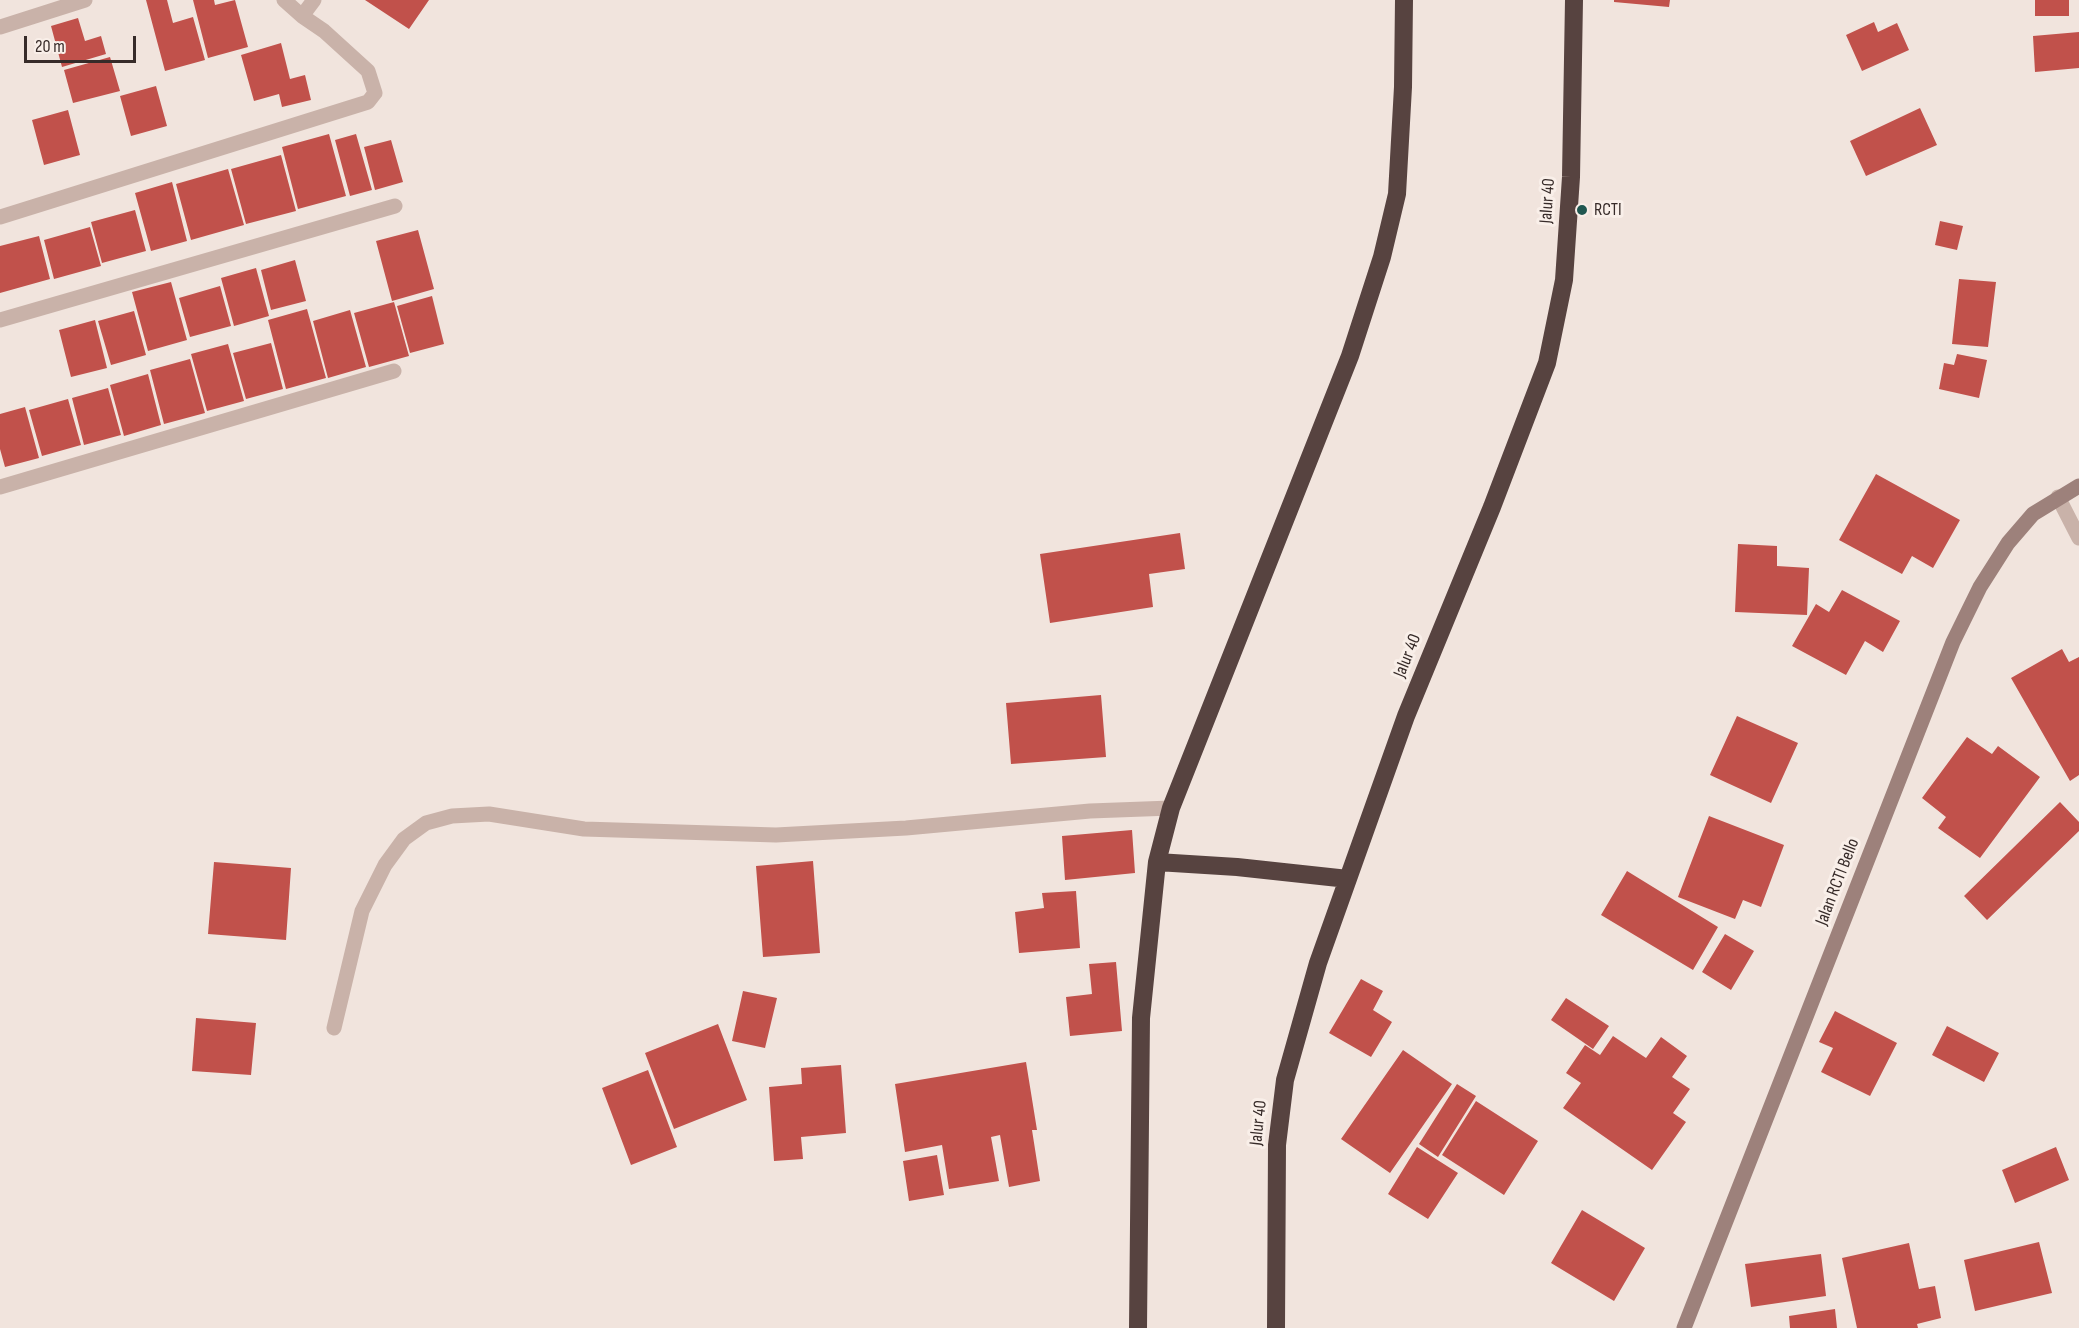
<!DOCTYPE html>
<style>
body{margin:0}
#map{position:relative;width:2079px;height:1328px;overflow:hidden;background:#f1e4dd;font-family:"Sofia Sans Condensed",sans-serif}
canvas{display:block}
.scale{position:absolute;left:24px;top:36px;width:112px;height:27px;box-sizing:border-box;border:3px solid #372b29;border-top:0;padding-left:8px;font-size:18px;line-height:21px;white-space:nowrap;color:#372b29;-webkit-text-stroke:4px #f9efe9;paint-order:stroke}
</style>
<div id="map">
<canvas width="2079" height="1328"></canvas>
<div class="scale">20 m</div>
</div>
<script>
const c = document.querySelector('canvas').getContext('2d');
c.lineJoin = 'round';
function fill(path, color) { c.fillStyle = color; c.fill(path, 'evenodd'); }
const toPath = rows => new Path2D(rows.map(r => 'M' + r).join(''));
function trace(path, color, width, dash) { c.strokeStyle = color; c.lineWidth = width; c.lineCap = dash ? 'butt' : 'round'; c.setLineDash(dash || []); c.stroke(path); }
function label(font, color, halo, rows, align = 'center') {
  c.font = font + ' "Sofia Sans Condensed",sans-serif'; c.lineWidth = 6; c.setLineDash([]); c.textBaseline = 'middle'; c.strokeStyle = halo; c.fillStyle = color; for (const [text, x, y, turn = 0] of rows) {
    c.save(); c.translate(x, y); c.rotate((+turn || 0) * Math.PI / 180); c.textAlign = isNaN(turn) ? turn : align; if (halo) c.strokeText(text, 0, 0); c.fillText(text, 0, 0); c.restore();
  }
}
fill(toPath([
 [146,0,167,0,173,23,193,17,205,60,165,71],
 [193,0,214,0,215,5,235,0,248,47,208,58],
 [365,0,429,0,409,29],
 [1614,0,1670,0,1669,7,1614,2],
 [2035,0,2069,0,2069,16,2035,16],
 [78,18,85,41,101,36,106,54,62,67,51,26],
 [1874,22,1878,32,1897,23,1909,50,1862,71,1846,35],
 [2079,32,2079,68,2035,72,2033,36],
 [281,43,290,79,305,75,311,100,282,107,279,94,254,101,241,55],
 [110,57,120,91,73,103,64,70],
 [156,86,167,126,131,136,120,96],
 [1920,108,1937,145,1866,176,1850,141],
 [68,110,80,155,44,165,32,120],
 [329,134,346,196,298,209,282,147],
 [356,134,372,190,350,196,335,140],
 [391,140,403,182,375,190,364,147],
 [281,155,296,211,246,224,231,169],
 [228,169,244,225,191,240,176,184],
 [172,182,187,241,151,251,135,193],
 [135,210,146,251,102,263,91,222],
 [1940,221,1963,226,1957,250,1935,245],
 [90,227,101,266,54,279,44,240],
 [418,230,434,289,392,301,376,241],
 [39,236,50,279,0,293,0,246],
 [295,260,306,301,271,310,261,270],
 [256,268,269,316,234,326,221,278],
 [1959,279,1996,282,1988,347,1952,344],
 [171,282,187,340,148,351,132,292],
 [220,286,231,326,190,337,179,298],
 [432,296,444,344,410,353,397,306],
 [394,302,409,356,369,367,354,313],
 [307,309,326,378,286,389,268,320],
 [350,310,366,367,328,378,313,321],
 [134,311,146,355,111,365,98,321],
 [95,320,107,368,71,377,59,330],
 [271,343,283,389,246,399,233,353],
 [228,344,244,401,207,411,191,354],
 [1957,354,1987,360,1979,398,1939,389,1944,363,1954,365],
 [190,359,205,413,164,424,150,370],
 [148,374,161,425,124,436,110,385],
 [108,388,121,435,84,445,72,398],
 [68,399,81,445,42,456,29,410],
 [25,407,39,458,5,467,0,449,0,414],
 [1876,474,1960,520,1933,568,1912,556,1902,574,1839,540],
 [1180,533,1185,569,1149,574,1153,607,1050,623,1040,554],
 [1738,544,1777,546,1777,566,1809,568,1807,615,1735,612],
 [1842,590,1900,621,1883,652,1865,641,1846,675,1792,646,1816,604,1829,612],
 [2062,649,2069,662,2079,657,2079,775,2070,781,2011,678],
 [1101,695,1106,757,1011,764,1006,703],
 [1737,716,1798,743,1771,803,1710,775],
 [1967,737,1992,754,1998,746,2040,777,1980,858,1938,828,1946,817,1922,798],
 [2060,802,2079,822,2079,831,1987,920,1964,896],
 [1709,816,1784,845,1761,907,1743,900,1735,919,1678,897],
 [1132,830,1135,873,1065,880,1062,836],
 [813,861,820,953,763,957,756,866],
 [214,862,291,868,286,940,208,934],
 [1627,871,1718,927,1693,970,1601,915],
 [1076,891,1080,948,1019,953,1015,912,1044,908,1042,893],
 [1725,934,1754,951,1731,990,1702,972],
 [1116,962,1122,1031,1070,1036,1066,997,1092,994,1089,964],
 [1361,979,1383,991,1373,1010,1392,1022,1371,1057,1329,1033],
 [743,991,777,998,765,1048,732,1041],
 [1566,998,1609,1026,1593,1049,1551,1020],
 [1835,1011,1897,1043,1870,1096,1821,1072,1833,1048,1819,1042],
 [196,1018,256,1023,251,1075,192,1071],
 [718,1024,747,1100,674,1129,645,1053],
 [1947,1026,1999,1053,1984,1082,1932,1055],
 [1613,1036,1646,1058,1661,1037,1687,1056,1672,1077,1690,1089,1673,1113,1686,1122,1652,1170,1563,1108,1581,1083,1566,1073,1585,1045,1600,1055],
 [1403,1050,1452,1084,1390,1173,1341,1139],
 [1026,1062,1037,1130,1032,1130,1040,1181,1009,1187,1000,1135,991,1137,999,1181,949,1189,942,1145,905,1152,895,1084],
 [841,1065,846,1133,801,1137,803,1159,774,1161,769,1087,802,1084,801,1068],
 [648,1070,677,1147,631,1165,602,1088],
 [1457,1084,1476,1096,1438,1157,1419,1144],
 [1476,1101,1538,1141,1504,1195,1442,1155],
 [1417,1147,1458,1173,1428,1219,1388,1194],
 [2056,1147,2069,1180,2015,1203,2002,1170],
 [937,1155,944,1195,909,1201,903,1161],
 [1582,1210,1645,1248,1614,1301,1551,1263],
 [2039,1242,2052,1293,1975,1311,1964,1260],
 [1909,1243,1919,1289,1935,1286,1941,1318,1917,1324,1918,1328,1857,1328,1842,1258],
 [1821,1254,1826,1296,1751,1307,1745,1264],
 [1835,1309,1837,1328,1790,1328,1789,1316]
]), '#c1514b');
trace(toPath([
 [302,16,314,0],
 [0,27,85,0],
 [0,217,368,102,375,93,368,71,324,31,302,16,284,0],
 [0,320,395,206],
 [0,487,394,371],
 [2058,497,2079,538],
 [334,1028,362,911,385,865,404,839,426,823,452,816,489,814,584,829,776,835,906,828,1090,811,1171,808]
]), '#c9b2a9', 15);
trace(toPath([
 [1684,1328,1953,642,1980,587,2008,543,2033,514,2079,486]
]), '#9d817b', 15);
trace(toPath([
 [1157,862,1237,867,1348,879],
 [1138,1328,1141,1018,1157,862,1171,808,1350,356,1382,257,1397,194,1403,87,1404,0],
 [1276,1328,1277,1145,1285,1080,1318,963,1406,716,1492,507,1547,363,1564,280,1571,177,1574,0]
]), '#574340', 18);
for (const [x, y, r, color] of [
 [1582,210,6,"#205750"]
]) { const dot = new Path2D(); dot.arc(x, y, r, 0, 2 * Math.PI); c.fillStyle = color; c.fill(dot); trace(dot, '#f9efe9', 2); }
label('18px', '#372b29', '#f9efe9', [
 ["Jalur 40",1548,201,-86],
 ["Jalur 40",1408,656,-68],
 ["Jalan RCTI Bello",1838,882,-69],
 ["Jalur 40",1259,1123,-84]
]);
label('18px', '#372b29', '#f9efe9', [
 ["RCTI",1594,210]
], 'left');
</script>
